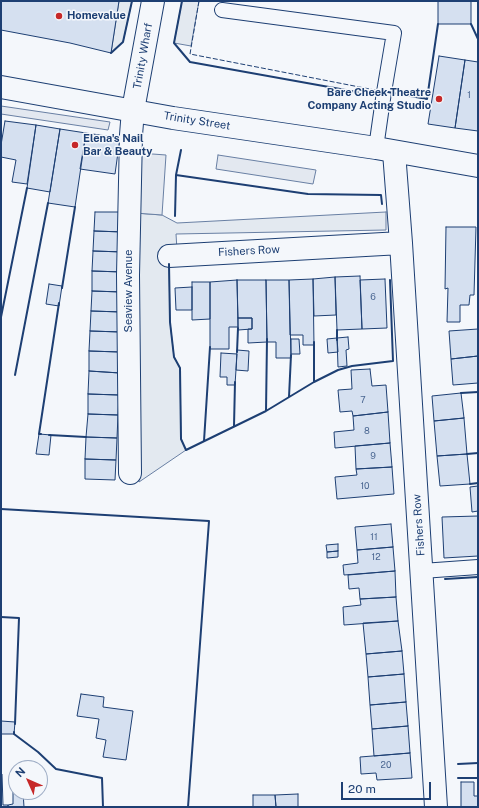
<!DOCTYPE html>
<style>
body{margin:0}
#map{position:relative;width:479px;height:808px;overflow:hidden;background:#f4f7fb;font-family:"Public Sans",sans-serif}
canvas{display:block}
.frame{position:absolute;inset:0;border:2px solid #1d3f73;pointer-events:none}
.north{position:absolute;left:8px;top:760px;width:40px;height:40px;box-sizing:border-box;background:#f4f7fb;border:1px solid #9eadc5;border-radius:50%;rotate:315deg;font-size:11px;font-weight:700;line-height:16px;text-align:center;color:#1d3f73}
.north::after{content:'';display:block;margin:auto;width:14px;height:18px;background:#c62828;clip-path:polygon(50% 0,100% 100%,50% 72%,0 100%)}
.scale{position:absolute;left:341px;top:782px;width:90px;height:18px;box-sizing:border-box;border:2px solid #1d3f73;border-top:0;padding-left:5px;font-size:12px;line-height:14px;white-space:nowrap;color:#1d3f73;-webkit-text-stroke:3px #f4f7fb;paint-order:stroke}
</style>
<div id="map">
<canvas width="479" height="808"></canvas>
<div class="frame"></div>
<div class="north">N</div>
<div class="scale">20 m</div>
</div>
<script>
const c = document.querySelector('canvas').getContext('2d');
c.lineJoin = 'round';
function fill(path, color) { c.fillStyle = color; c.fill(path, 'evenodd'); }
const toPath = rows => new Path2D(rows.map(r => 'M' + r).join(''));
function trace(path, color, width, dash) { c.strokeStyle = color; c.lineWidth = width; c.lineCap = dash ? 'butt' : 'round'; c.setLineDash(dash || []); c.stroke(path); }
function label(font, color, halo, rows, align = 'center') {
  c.font = font + ' "Public Sans",sans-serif'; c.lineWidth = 3; c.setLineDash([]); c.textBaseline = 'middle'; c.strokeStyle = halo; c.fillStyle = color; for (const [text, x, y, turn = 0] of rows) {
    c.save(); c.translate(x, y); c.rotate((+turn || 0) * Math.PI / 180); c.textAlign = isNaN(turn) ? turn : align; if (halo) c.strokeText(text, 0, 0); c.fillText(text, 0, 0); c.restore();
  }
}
const green = toPath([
 [119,1,132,1,123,42,111,53,119,1],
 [182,1,199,1,191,46,174,43,182,1],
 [386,212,386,230,176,234,177,250,169,264,170,322,174,357,180,368,181,439,186,450,139,482,132,328,135,213,162,215,177,223,386,212]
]);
fill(green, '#e3e9f0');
trace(green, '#687fa3', 1);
const parking = toPath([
 [1,106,110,122,108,130,1,114,1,106],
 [139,153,166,155,162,215,135,213,139,153],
 [218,155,316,170,313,184,216,169,218,155]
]);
fill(parking, '#e3e8f0');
trace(parking, '#687fa3', 1);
const building = toPath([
 [1,1,119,1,111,53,70,43,1,30,1,1],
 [438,1,471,1,471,24,438,24,438,1],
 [439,56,465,60,455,128,428,124,439,56],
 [465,60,478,62,478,131,455,128,465,60],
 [5,121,36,125,27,184,12,182,16,160,1,157,1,145,5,121],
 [36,125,60,129,50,192,27,188,36,125],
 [60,129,86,133,75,207,48,203,60,129],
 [86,133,120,138,115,174,80,169,86,133],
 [95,212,125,212,124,232,94,231,95,212],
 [446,227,476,227,474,295,470,295,469,305,460,305,460,322,447,322,448,288,445,289,446,227],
 [94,231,124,232,124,252,93,251,94,231],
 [93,251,124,252,123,272,92,271,93,251],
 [92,271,123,272,122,292,92,291,92,271],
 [360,276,362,329,337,330,335,277,360,276],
 [335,277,336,315,314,316,313,279,335,277],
 [313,279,314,345,303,345,303,335,290,335,289,280,313,279],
 [385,279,387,328,362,329,360,280,385,279],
 [237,280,238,327,229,327,229,349,210,349,210,282,237,280],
 [237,280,266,280,267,342,248,343,248,329,252,329,252,318,238,318,237,280],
 [266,280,289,280,291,358,276,358,276,342,267,342,266,280],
 [192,282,210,282,210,319,192,320,192,282],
 [49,284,62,286,59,306,46,304,49,284],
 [192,287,192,310,176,310,175,288,192,287],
 [92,291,122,292,122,312,91,311,92,291],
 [91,311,122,312,121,332,90,331,91,311],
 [238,318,252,318,252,329,238,330,238,318],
 [478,329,478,356,451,359,449,331,478,329],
 [90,331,121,332,120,352,89,351,90,331],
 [348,337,349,349,346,350,347,366,338,367,337,338,348,337],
 [337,338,338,352,328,353,327,339,337,338],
 [291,339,299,339,300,354,291,354,291,339],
 [237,350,249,351,248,371,236,370,237,350],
 [89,351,120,352,120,373,89,371,89,351],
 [221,353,237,354,235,385,227,385,227,377,220,377,221,353],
 [478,356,478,383,453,385,451,359,478,356],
 [370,369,372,386,386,385,388,412,353,416,352,411,340,412,338,390,352,389,351,370,370,369],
 [89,371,120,373,119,395,88,394,89,371],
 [461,393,464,418,434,421,432,396,461,393],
 [88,394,119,395,118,415,88,414,88,394],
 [388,412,390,443,335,448,334,432,354,430,353,416,388,412],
 [88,414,118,415,117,438,86,437,88,414],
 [464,418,467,454,437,456,434,421,464,418],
 [39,434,51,435,49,455,36,454,39,434],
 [86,437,117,438,116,460,85,459,86,437],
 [390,443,392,467,356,469,355,446,390,443],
 [467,454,470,484,440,486,437,456,467,454],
 [85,459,116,460,115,480,85,479,85,459],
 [392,467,394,494,337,499,335,477,357,475,356,469,392,467],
 [478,486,478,511,472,512,470,487,478,486],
 [478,516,478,556,444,558,442,517,478,516],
 [391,524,393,547,357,550,355,527,391,524],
 [338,544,338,551,327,552,326,545,338,544],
 [393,547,395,571,344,575,343,565,358,563,357,550,393,547],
 [338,551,338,557,327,558,327,552,338,551],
 [395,571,396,597,360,599,359,588,349,589,348,575,395,571],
 [396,597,398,621,344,625,343,607,361,605,360,599,396,597],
 [398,621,402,651,366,654,363,623,398,621],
 [402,651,404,674,368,677,366,654,402,651],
 [404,674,406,702,370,705,368,677,404,674],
 [81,694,104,697,103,707,133,711,126,760,103,757,106,740,96,738,99,719,77,716,81,694],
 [406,702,408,726,372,729,370,705,406,702],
 [1,721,15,722,14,734,1,734,1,721],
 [408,726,410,753,374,756,372,729,408,726],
 [410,753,412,778,377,780,376,773,361,774,360,757,410,753],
 [1,774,2,774,3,805,8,805,8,807,1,807,1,774],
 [461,782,474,782,474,796,478,796,478,807,461,807,461,782],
 [13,784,16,784,16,792,23,792,24,807,8,807,8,805,13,804,13,784],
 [298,794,298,807,276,807,275,795,298,794],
 [253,795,275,795,276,807,253,807,253,795]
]);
fill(building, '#d5e0f0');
trace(building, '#1d3f73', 1);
const service = toPath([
 [222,10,394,33,384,92,376,148],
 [422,571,478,567]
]);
const minor = toPath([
 [394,152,401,243,436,807],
 [169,256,401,243],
 [130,473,128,275,131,135,133,110,153,1]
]);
const secondary = toPath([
 [1,87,173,118,376,148,478,166]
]);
trace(service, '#1d3f73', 16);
trace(minor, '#1d3f73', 24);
trace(secondary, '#1d3f73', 24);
trace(service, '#f4f7fb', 14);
trace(minor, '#f4f7fb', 22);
trace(secondary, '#f4f7fb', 22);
trace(toPath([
 [199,1,190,54,380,91]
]), '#1d3f73', 1, [5, 2]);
trace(toPath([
 [182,1,174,43,190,62,368,94],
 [471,24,478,39],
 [111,53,123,42,132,1],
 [388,92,427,99,438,24],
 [176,175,308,194,381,195,382,204],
 [175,216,176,175,181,150],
 [169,264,170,322,174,357,180,368,181,439,186,450,266,411,314,382,338,370,352,366,393,361,390,280],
 [62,288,75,207],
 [1,317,27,188],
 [337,330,337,340],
 [237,352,238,328],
 [15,375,48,203],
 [314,382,314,342],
 [461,393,478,392],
 [289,397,291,355],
 [266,411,267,339],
 [234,426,235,382],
 [41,434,39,434,59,303],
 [49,435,86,437],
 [204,441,210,347],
 [467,454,478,453],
 [470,484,478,483],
 [1,509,209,521,188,807],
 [445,579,478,577],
 [1,617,19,618,15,724],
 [14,732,14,734,38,752,56,769,102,778,103,807],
 [458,764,478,763],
 [458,778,478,778]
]), '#1d3f73', 2);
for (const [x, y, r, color] of [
 [59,16,4,"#c62828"],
 [439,99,4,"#c62828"],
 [75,145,4,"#c62828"]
]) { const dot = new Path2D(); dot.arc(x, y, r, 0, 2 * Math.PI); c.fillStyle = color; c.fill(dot); trace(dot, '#f4f7fb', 1.5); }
label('9px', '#4b6792', null, [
 ["1",469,95],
 ["6",373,297],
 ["7",363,400],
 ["8",367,431],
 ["9",373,456],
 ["10",365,486],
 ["11",374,537],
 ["12",376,557],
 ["20",386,765]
]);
label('bold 11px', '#1d3f73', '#f4f7fb', [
 ["Homevalue",67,16],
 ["Bare Cheek Theatre",431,93,"right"],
 ["Company Acting Studio",431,106,"right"],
 ["Elena's Nail",83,139],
 ["Bar & Beauty",83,152]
], 'left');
label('11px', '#1d3f73', '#f4f7fb', [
 ["Trinity Wharf",143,56,-80],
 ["Trinity Street",197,121,9],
 ["Fishers Row",249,251,-3],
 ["Seaview Avenue",129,291,-90],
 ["Fishers Row",419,525,-94]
]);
</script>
